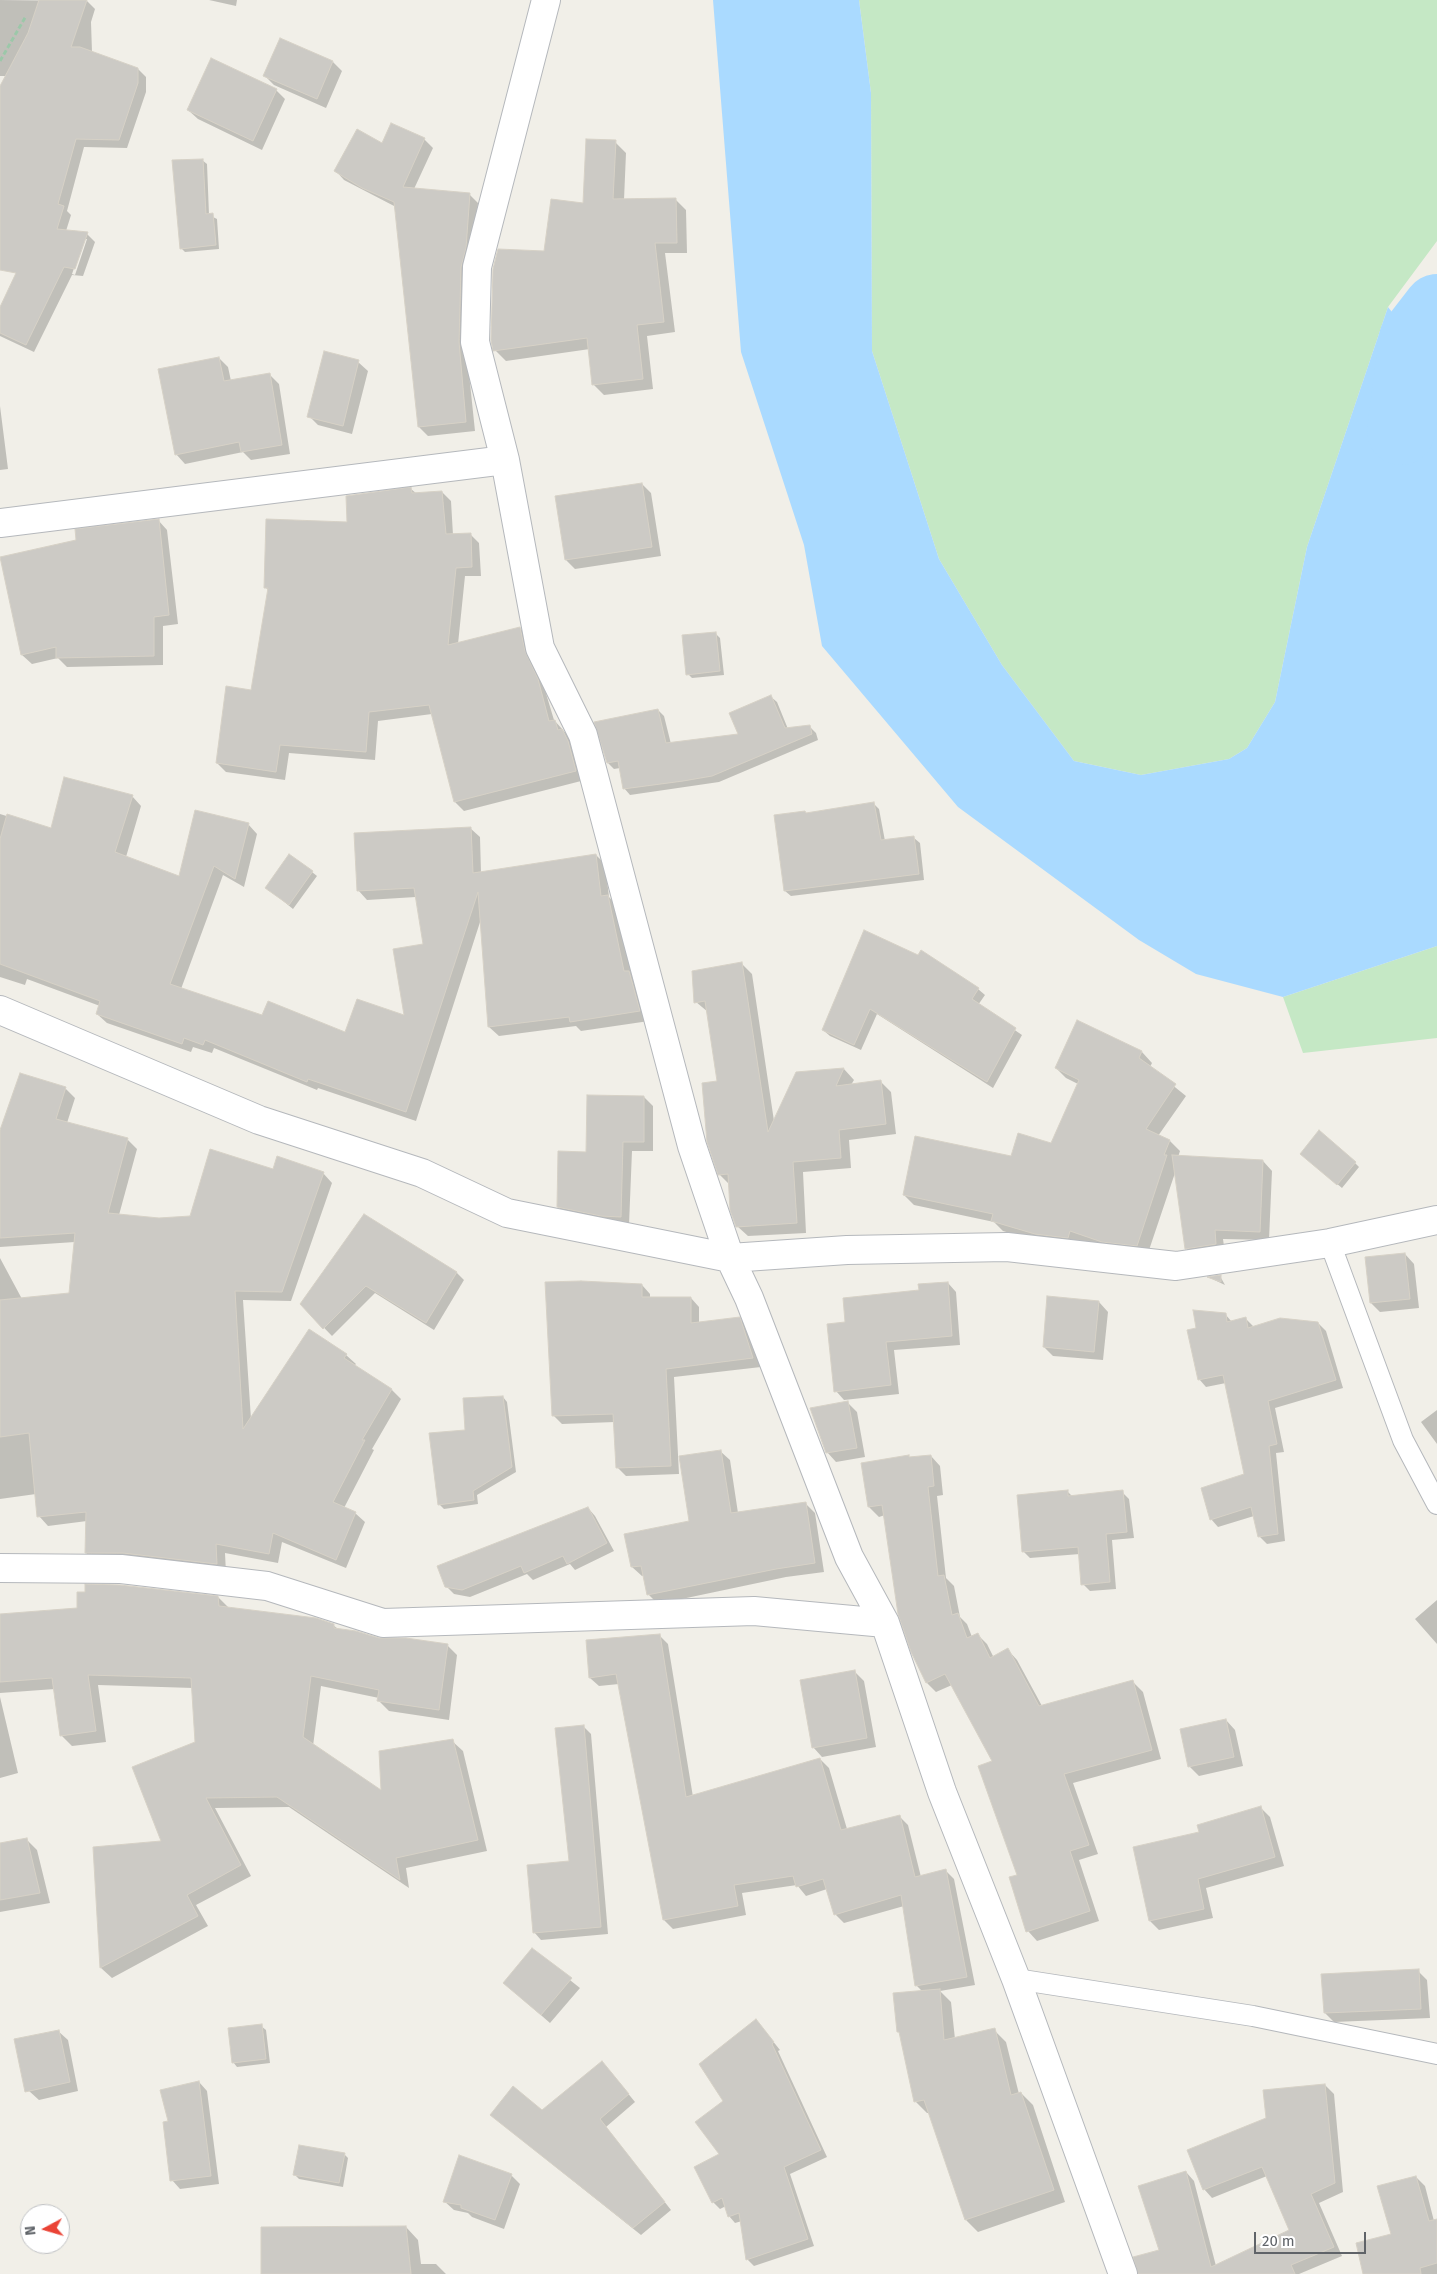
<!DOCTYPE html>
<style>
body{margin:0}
#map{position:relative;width:1437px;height:2274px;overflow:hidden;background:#f1efe8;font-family:"Fira Sans",sans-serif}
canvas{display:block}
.north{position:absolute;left:20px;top:2204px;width:50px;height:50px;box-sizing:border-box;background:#fff;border:1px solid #bfc1c3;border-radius:50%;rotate:264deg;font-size:14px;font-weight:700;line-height:20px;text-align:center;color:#5f6368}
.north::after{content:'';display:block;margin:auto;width:18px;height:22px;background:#ea4335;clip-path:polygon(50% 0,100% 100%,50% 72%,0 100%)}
.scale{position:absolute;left:1254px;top:2232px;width:112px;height:22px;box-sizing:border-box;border:2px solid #5f6368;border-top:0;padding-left:6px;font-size:15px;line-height:18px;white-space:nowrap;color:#5f6368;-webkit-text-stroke:4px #fff;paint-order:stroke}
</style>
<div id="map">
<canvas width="1437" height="2274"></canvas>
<div class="north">N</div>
<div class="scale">20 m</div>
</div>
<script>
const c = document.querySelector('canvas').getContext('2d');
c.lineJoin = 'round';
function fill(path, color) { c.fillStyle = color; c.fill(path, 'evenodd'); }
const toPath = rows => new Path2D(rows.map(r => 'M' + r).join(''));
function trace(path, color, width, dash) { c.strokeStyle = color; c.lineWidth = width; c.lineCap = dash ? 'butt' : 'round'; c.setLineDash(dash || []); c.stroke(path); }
fill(toPath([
 [859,0,1437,0,1437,241,1388,307,1307,547,1275,702,1247,748,1229,759,1141,775,1074,761,1002,665,939,559,872,351,871,93],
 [1437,946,1437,1038,1303,1053,1283,997]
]), '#c5e8c5');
fill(toPath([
 [713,0,859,0,871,93,872,351,939,559,1002,665,1074,761,1141,775,1229,759,1247,748,1275,702,1307,547,1388,307,1413,339,1437,350,1437,946,1283,997,1196,974,1139,940,958,807,822,646,804,545,741,352]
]), '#aadaff');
fill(toPath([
 [0,0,87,1,95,9,91,22,92,52,138,69,146,77,146,92,127,148,84,147,67,211,71,215,66,231,87,234,95,242,83,276,72,275,34,352,0,336,0,310,18,273,0,239,0,98,6,76,0,76],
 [84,239,87,239,75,275,72,274],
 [209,0,237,0,236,6],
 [333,62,342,71,326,108,274,85,265,76],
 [276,90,285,99,262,150,198,119,188,110],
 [424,139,433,148,414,189,469,194,478,203,468,364,475,431,428,436,419,427,396,207,344,180,336,171,382,145],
 [615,142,626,153,624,200,675,199,686,210,687,253,665,253,675,332,647,336,653,389,604,395,593,384,590,349,506,361,495,350,545,253,584,204],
 [202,160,207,164,209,215,217,219,219,249,185,252,181,248],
 [219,358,228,367,231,381,270,375,279,384,290,454,251,460,243,452,185,464,176,454],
 [358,362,368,371,352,434,318,425,309,416],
 [0,406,8,469,0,470],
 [642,484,651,493,661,556,575,569,566,560],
 [411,489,417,494,442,492,451,501,453,535,470,534,479,543,481,576,465,576,458,644,520,628,529,637,554,720,571,739,585,780,464,811,455,802,432,714,378,721,375,760,289,753,285,780,226,772,217,763,253,692,269,591,265,587,349,523],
 [158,520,167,530,178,624,163,626,163,665,67,667,58,658,32,664,22,655,1,559],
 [715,633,720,638,724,675,692,678,688,674],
 [770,696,777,702,788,729,809,726,816,733,818,740,719,782,630,795,624,788,620,768,614,769,608,763,658,710,664,716,671,744,740,735],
 [132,796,141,806,126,857,179,878,248,824,257,834,244,887,223,875,181,989,263,1016,346,1034,406,1017,424,945,416,897,367,900,358,890,470,828,480,837,481,873,596,855,605,864,609,897,617,906,632,975,638,982,649,1021,581,1031,576,1026,499,1036,489,1027,481,919,416,1121,318,1088,317,1090,214,1048,212,1053,193,1047,191,1052,107,1023,97,1014,100,1006,27,979,25,985,0,977,0,814,52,830],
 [873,803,879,809,885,841,914,838,920,843,924,880,791,896,785,891,807,814],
 [312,872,317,876,293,909,267,888],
 [865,932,978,989,985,995,978,1005,1022,1035,993,1088,877,1014,861,1050,830,1036,823,1030],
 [742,964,752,974,774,1121,797,1073,844,1069,854,1080,851,1085,881,1082,891,1092,896,1134,849,1140,851,1168,803,1172,806,1233,748,1236,737,1226,730,1185,720,1175,719,1082,708,1012,696,1002],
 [1078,1022,1142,1052,1152,1063,1150,1067,1186,1096,1158,1136,1170,1141,1180,1151,1178,1157,1263,1161,1272,1171,1269,1240,1223,1239,1225,1253,1195,1258,1186,1248,1176,1170,1147,1256,1114,1252,1081,1241,1078,1248,1046,1244,1003,1231,994,1222,914,1205,904,1195,1052,1144,1078,1084,1066,1078,1056,1068],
 [65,1088,75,1098,67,1123,127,1139,137,1149,119,1215,159,1219,191,1218,274,1170,323,1173,332,1183,291,1301,243,1300,251,1419,346,1355,356,1364,354,1366,392,1390,401,1399,372,1449,374,1450,344,1508,355,1513,365,1522,346,1568,282,1542,278,1563,225,1553,226,1573,96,1562,86,1553,87,1521,48,1526,39,1516,36,1494,0,1499,0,1258,22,1299,70,1294,75,1242,0,1247,0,1133],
 [644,1097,653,1106,653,1151,632,1151,629,1225,567,1216,558,1207,587,1153],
 [1306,1158,1355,1163,1359,1167,1342,1188],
 [364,1215,457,1273,464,1280,434,1330,375,1293,332,1336,301,1304],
 [1405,1254,1414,1264,1419,1308,1380,1312,1371,1303],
 [1220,1276,1225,1285,1210,1278],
 [948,1283,956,1292,960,1345,894,1350,899,1394,844,1400,836,1391,847,1323,920,1291],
 [642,1285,650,1294,650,1298,691,1298,699,1307,699,1323,739,1318,748,1327,761,1367,674,1377,679,1474,626,1476,617,1467,615,1422,562,1424,553,1415],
 [1099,1302,1108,1312,1103,1360,1053,1356,1044,1347],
 [1225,1314,1232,1322,1246,1319,1253,1326,1318,1323,1326,1331,1343,1388,1275,1408,1284,1452,1276,1453,1285,1541,1267,1544,1259,1536,1254,1516,1218,1527,1211,1519,1246,1475,1226,1383,1206,1387,1199,1379,1197,1329],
 [503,1397,507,1402,516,1472,477,1495,478,1504,444,1509,439,1504],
 [848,1403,857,1412,865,1457,836,1462,827,1452],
 [1437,1410,1437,1444,1421,1422],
 [720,1451,730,1460,738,1513,806,1504,815,1513,824,1572,786,1577,658,1604,648,1594,644,1575,642,1576,632,1567,691,1522],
 [931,1456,940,1466,943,1495,937,1496,946,1578,954,1586,960,1617,967,1624,972,1637,978,1635,987,1644,994,1658,1008,1650,1017,1660,1042,1706,1133,1682,1143,1692,1161,1759,1073,1783,1098,1854,1079,1860,1099,1921,1037,1941,1028,1931,1019,1875,994,1762,952,1685,936,1692,927,1683,912,1652,885,1515,879,1517,869,1507,862,1464],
 [1067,1491,1073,1497,1122,1492,1129,1499,1134,1538,1112,1540,1116,1589,1090,1591,1083,1584,1080,1554,1030,1558,1023,1551],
 [588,1508,595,1516,614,1551,575,1570,570,1564,533,1580,527,1574,470,1597,454,1594,446,1586],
 [218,1597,229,1608,333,1625,338,1629,378,1639,447,1645,457,1655,449,1720,389,1711,379,1701,379,1698,321,1686,313,1746,383,1792,452,1741,463,1751,487,1851,406,1868,409,1888,289,1807,215,1808,251,1876,196,1905,208,1926,112,1978,101,1968,94,1848,163,1843,197,1743,193,1688,98,1685,106,1742,72,1746,62,1736,55,1689,0,1693,0,1615],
 [1437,1600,1437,1644,1415,1619],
 [659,1635,668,1644,693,1797,820,1759,829,1768,847,1829,899,1816,908,1825,921,1877,946,1871,954,1879,975,1985,940,1991,951,2002,955,2039,994,2030,1006,2042,1019,2094,1021,2093,1033,2105,1065,2202,978,2232,966,2220,930,2113,927,2113,915,2101,901,2035,898,2031,923,1992,916,1985,904,1906,844,1923,835,1914,827,1889,806,1896,797,1885,742,1893,746,1915,673,1929,664,1920,619,1684,599,1686,590,1678],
 [854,1671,864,1681,876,1747,822,1757,813,1747],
 [0,1697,18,1773,0,1778],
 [1226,1720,1235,1730,1243,1766,1199,1776,1189,1766],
 [583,1726,591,1734,608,1934,541,1940,534,1932,570,1863],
 [1261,1808,1270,1817,1284,1866,1206,1888,1213,1918,1159,1930,1150,1921,1200,1833],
 [26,1839,37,1850,50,1903,0,1912,0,1844],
 [532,1950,580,1988,550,2023,504,1983],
 [1418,1971,1427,1980,1430,2018,1334,2022,1325,2013],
 [756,2020,780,2050,778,2051,827,2157,790,2174,814,2246,754,2266,747,2259,742,2221,735,2223,729,2216,726,2206,720,2209,713,2202,721,2155,725,2101],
 [261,2026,266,2030,270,2063,237,2067,233,2062],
 [58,2031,68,2040,78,2091,39,2100,29,2091],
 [609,2070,635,2102,606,2127,671,2210,641,2235,491,2115,542,2112],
 [199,2082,207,2091,219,2184,180,2189,172,2180,169,2122],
 [1325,2085,1334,2094,1343,2192,1319,2203,1342,2256,1299,2274,1156,2274,1186,2172,1194,2181,1216,2266,1291,2231,1267,2176,1212,2198,1204,2189,1267,2119],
 [344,2154,348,2158,343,2187,299,2179,295,2175],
 [511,2175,520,2184,504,2229,472,2217,468,2213,454,2210,444,2201],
 [1416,2177,1425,2186,1434,2221,1437,2220,1437,2274,1364,2274,1392,2235],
 [406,2227,418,2240,421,2264,436,2264,446,2274,262,2274]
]), '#0003');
trace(toPath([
 [1401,431,1413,339,1437,308]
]), '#aadaff', 68);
const building = toPath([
 [39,0,87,0,71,47,80,47,138,68,138,83,119,140,76,139,58,204,64,206,57,229,88,232,75,269,64,267,26,345,0,333,0,307,16,273,0,270,0,86,28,33,39,0],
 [280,38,333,61,317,99,263,76,280,38],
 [211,58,277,89,253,141,187,110,211,58],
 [391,123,425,138,403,187,470,193,466,248,461,267,459,342,466,422,418,427,394,202,362,188,334,171,357,129,382,143,391,123],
 [586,139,616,140,613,199,676,198,677,243,655,243,664,322,637,325,643,379,592,385,587,338,493,351,491,340,493,269,498,249,544,251,551,199,583,203,586,139],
 [203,159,206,214,213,213,216,245,180,249,172,160,203,159],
 [324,351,359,360,343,426,307,417,324,351],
 [219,357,224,381,270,373,282,445,241,452,239,442,175,455,158,369,219,357],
 [642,483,652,547,565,560,555,496,642,483],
 [411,487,412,493,442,491,446,534,471,533,472,567,456,568,448,645,520,627,525,651,538,679,549,721,555,720,558,730,562,729,568,741,576,771,454,802,429,705,369,712,366,752,280,745,276,772,216,763,226,686,251,690,268,588,264,588,266,519,347,522,346,496,411,487],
 [159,519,169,615,154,617,154,656,56,658,56,647,21,655,0,557,76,540,75,529,159,519],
 [716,632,720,671,686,675,682,635,716,632],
 [771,695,785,728,810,725,812,734,712,776,683,781,623,789,618,761,607,763,594,722,658,709,666,743,738,734,729,713,771,695],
 [64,777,133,795,115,852,179,876,195,810,249,823,235,879,214,866,170,984,262,1015,268,1001,345,1032,357,999,404,1015,393,949,423,944,414,888,357,891,354,833,471,827,473,873,596,854,601,896,608,895,624,971,629,971,640,1011,570,1022,569,1017,488,1027,478,892,406,1112,308,1079,307,1082,205,1040,203,1045,184,1038,182,1044,96,1014,100,1001,0,964,0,839,7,814,51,828,64,777],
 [874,802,881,840,914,836,919,874,784,891,774,815,805,811,806,813,874,802],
 [289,854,313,871,289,905,265,888,289,854],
 [864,930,918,955,921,950,979,988,972,999,1016,1028,987,1082,870,1009,854,1045,822,1030,864,930],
 [742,962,768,1132,796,1072,844,1068,836,1086,881,1080,886,1124,839,1130,841,1158,793,1162,797,1223,736,1227,730,1210,728,1174,718,1175,707,1142,702,1083,717,1081,705,1001,694,1003,692,971,742,962],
 [1077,1020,1142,1051,1139,1058,1176,1084,1146,1129,1170,1140,1164,1155,1167,1155,1137,1246,1102,1242,1070,1231,1068,1238,1035,1234,991,1221,993,1214,903,1195,915,1136,1011,1156,1018,1133,1051,1143,1079,1080,1055,1068,1077,1020],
 [20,1073,66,1087,56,1119,128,1138,108,1213,159,1218,190,1216,210,1149,273,1169,277,1156,324,1172,282,1292,235,1291,243,1429,309,1329,347,1354,344,1358,392,1389,362,1440,365,1440,333,1502,356,1512,336,1560,273,1533,269,1554,216,1544,217,1564,123,1553,85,1553,86,1512,37,1517,29,1433,0,1437,0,1300,69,1293,75,1233,0,1238,0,1130,20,1073],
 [587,1095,644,1096,644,1142,623,1142,621,1217,601,1216,557,1207,558,1151,586,1152,587,1095],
 [1319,1130,1356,1162,1337,1185,1300,1154,1319,1130],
 [1172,1155,1263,1160,1260,1232,1215,1230,1216,1244,1185,1249,1172,1155],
 [364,1214,457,1272,426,1323,366,1286,323,1329,300,1304,364,1214],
 [1405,1253,1410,1299,1370,1303,1365,1257,1405,1253],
 [1221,1275,1221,1282,1207,1277,1221,1275],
 [581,1281,642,1284,642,1297,691,1297,691,1323,740,1317,753,1358,666,1369,671,1466,616,1468,613,1414,552,1416,545,1282,581,1281],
 [948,1282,952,1336,886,1342,891,1385,834,1392,827,1324,845,1322,843,1298,919,1290,918,1284,948,1282],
 [1047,1296,1099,1301,1094,1352,1043,1347,1047,1296],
 [1193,1310,1226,1313,1227,1322,1246,1317,1248,1328,1280,1318,1318,1322,1336,1380,1268,1401,1277,1444,1269,1446,1278,1534,1258,1537,1251,1507,1210,1520,1201,1488,1244,1474,1223,1375,1198,1380,1187,1330,1196,1328,1193,1310],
 [503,1396,512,1467,473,1491,474,1500,438,1505,429,1433,465,1430,463,1398,503,1396],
 [848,1401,857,1448,826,1453,810,1408,848,1401],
 [721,1450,731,1513,806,1502,815,1563,776,1569,647,1595,641,1566,631,1567,624,1534,689,1521,679,1456,721,1450],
 [909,1455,909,1457,931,1455,934,1486,928,1487,938,1576,944,1575,952,1615,958,1613,967,1638,978,1633,990,1658,1008,1648,1039,1706,1133,1680,1152,1750,1064,1774,1089,1845,1070,1851,1090,1911,1026,1932,1009,1877,1017,1875,978,1766,992,1761,945,1674,926,1683,911,1652,898,1614,882,1505,868,1507,861,1463,909,1455],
 [1068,1490,1068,1496,1123,1490,1127,1532,1106,1534,1110,1582,1081,1585,1078,1547,1022,1552,1017,1495,1068,1490],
 [588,1507,607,1543,567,1564,563,1556,524,1573,521,1566,462,1590,445,1587,437,1566,588,1507],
 [85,1584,120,1585,218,1596,219,1606,316,1618,334,1624,334,1628,356,1631,379,1638,406,1638,448,1644,439,1710,377,1701,379,1690,311,1676,303,1737,381,1790,379,1751,453,1739,478,1840,396,1858,400,1880,277,1797,206,1798,241,1865,187,1895,198,1916,100,1968,93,1847,161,1841,132,1767,195,1742,191,1678,88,1675,96,1731,60,1736,52,1678,0,1682,0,1614,77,1608,77,1592,85,1592,85,1584],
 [660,1634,686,1797,820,1758,841,1830,900,1815,915,1877,946,1869,967,1977,915,1986,901,1895,834,1915,823,1879,796,1887,793,1876,734,1885,738,1906,663,1920,616,1674,589,1678,586,1640,660,1634],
 [855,1670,867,1738,812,1748,800,1680,855,1670],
 [1226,1719,1234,1757,1188,1767,1180,1729,1226,1719],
 [584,1725,601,1927,533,1933,527,1865,569,1861,555,1728,584,1725],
 [1261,1806,1275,1857,1198,1879,1204,1909,1149,1921,1133,1847,1199,1832,1197,1825,1261,1806],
 [27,1838,40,1893,0,1900,0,1843,27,1838],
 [532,1948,572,1978,541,2015,503,1983,532,1948],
 [1419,1969,1421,2009,1324,2013,1321,1974,1419,1969],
 [940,1989,944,2040,995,2028,1011,2095,1021,2092,1054,2190,965,2220,924,2100,914,2102,899,2032,897,2032,893,1993,940,1989],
 [756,2019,774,2042,772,2044,821,2150,784,2167,808,2239,746,2260,739,2213,728,2217,722,2198,712,2203,694,2167,719,2154,695,2122,723,2101,699,2064,756,2019],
 [262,2024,266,2059,232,2063,228,2028,262,2024],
 [59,2030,70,2082,25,2092,14,2039,59,2030],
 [602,2061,629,2094,600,2119,665,2202,633,2228,490,2115,513,2086,542,2110,602,2061],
 [199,2081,211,2176,170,2181,163,2122,168,2121,160,2090,199,2081],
 [1325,2084,1335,2183,1311,2194,1334,2247,1291,2265,1295,2274,1138,2274,1133,2257,1159,2250,1138,2186,1186,2171,1211,2267,1289,2230,1262,2167,1203,2190,1187,2150,1266,2118,1263,2090,1325,2084],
 [299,2145,345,2153,339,2183,293,2175,299,2145],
 [459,2155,512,2174,495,2220,461,2208,461,2205,443,2202,459,2155],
 [1416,2176,1429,2221,1437,2219,1437,2263,1420,2268,1421,2274,1363,2274,1356,2243,1391,2234,1377,2186,1416,2176],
 [406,2226,411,2274,261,2274,261,2227,406,2226]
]);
fill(building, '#cccac5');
trace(building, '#d6d1c6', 1);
const lane = toPath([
 [1330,1243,1403,1440,1437,1504],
 [1016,1979,1253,2016,1437,2054]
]);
const street = toPath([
 [546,0,477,267,475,342,505,460,540,648,583,735,692,1146,730,1258,749,1298,849,1557,885,1623,942,1792,1016,1979,1123,2274],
 [0,523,505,460],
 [0,1010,259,1120,422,1173,507,1213,730,1258,847,1250,1007,1247,1176,1266,1330,1243,1437,1220],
 [0,1568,121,1569,267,1586,383,1623,754,1611,885,1623]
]);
trace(lane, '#b5b8bc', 22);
trace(street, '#b5b8bc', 30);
trace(toPath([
 [0,61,26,16]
]), '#9cc7a9', 3, [5, 2.5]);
trace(lane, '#fff', 20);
trace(street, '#fff', 28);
</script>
